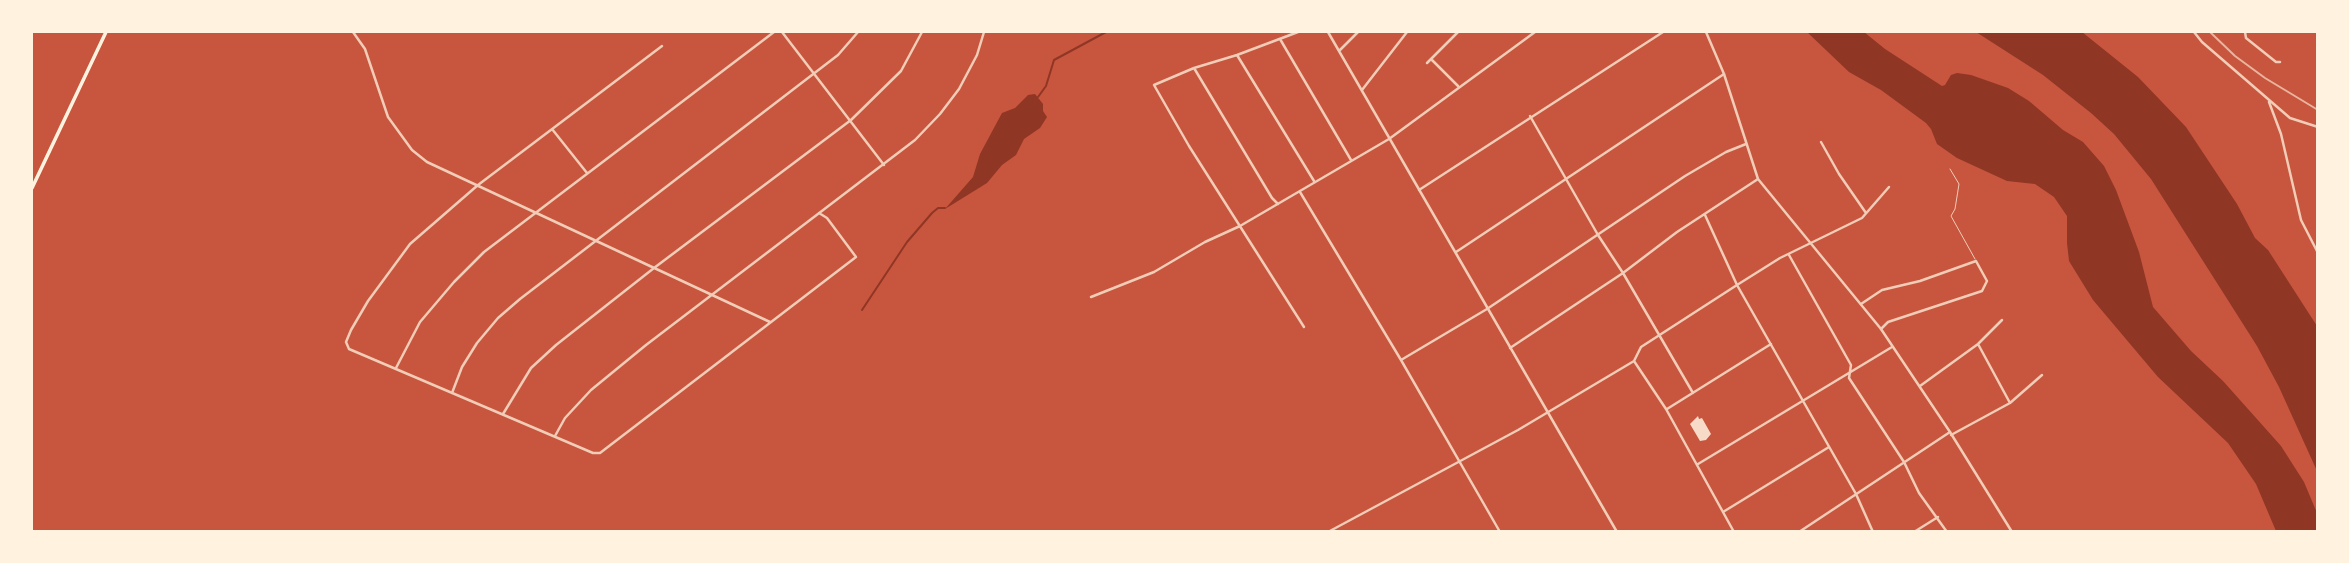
<!DOCTYPE html>
<style>
body{margin:0}
#map{position:relative;width:2349px;height:563px;overflow:hidden;background:#c8553d;font-family:"Work Sans",sans-serif}
canvas{display:block}
.frame{position:absolute;inset:0;border:33px solid #fff3e0;pointer-events:none}
</style>
<div id="map">
<canvas width="2349" height="563"></canvas>
<div class="frame"></div>
</div>
<script>
const c = document.querySelector('canvas').getContext('2d');
c.lineJoin = 'round';
function fill(path, color) { c.fillStyle = color; c.fill(path, 'evenodd'); }
const toPath = rows => new Path2D(rows.map(r => 'M' + r).join(''));
function trace(path, color, width, dash) { c.strokeStyle = color; c.lineWidth = width; c.lineCap = dash ? 'butt' : 'round'; c.setLineDash(dash || []); c.stroke(path); }
fill(toPath([
 [1807,32,1864,32,1885,49,1942,86,1945,85,1951,75,1957,73,1971,75,2008,88,2029,101,2063,130,2083,142,2104,166,2116,190,2139,252,2153,307,2191,351,2223,381,2281,446,2304,482,2317,513,2317,531,2276,531,2256,484,2228,443,2158,377,2093,300,2069,261,2067,243,2067,216,2054,197,2035,184,2007,181,1957,158,1937,144,1931,129,1926,123,1881,90,1849,72],
 [1976,32,2082,32,2138,77,2186,127,2237,204,2255,238,2268,250,2317,326,2317,471,2279,387,2257,346,2151,179,2114,134,2091,113,2043,75],
 [1035,94,1043,104,1043,111,1047,117,1040,128,1024,139,1016,155,1002,165,987,183,945,209,973,177,980,154,1002,113,1015,108,1028,95]
]), '#8f3625');
trace(toPath([
 [1038,97,1046,86,1054,60,1106,32],
 [862,310,907,242,932,213,938,208,945,208]
]), '#8f3625', 2);
fill(toPath([
 [1698,416,1699,419,1702,418,1711,434,1706,440,1700,441,1690,424]
]), '#f7dbc8');
trace(toPath([
 [1950,169,1959,184,1955,209,1951,216,1975,259]
]), '#f1ccb7', 1);
trace(toPath([
 [353,32,365,49,388,117,412,150,427,162,770,322],
 [782,32,884,165],
 [1298,32,1237,55,1194,68,1154,85,1189,146,1304,327],
 [1328,32,1617,532],
 [2194,32,2202,42,2290,118,2318,127],
 [2245,32,2246,38,2276,62,2280,62],
 [1280,39,1351,160],
 [662,46,478,185,410,244,368,301,351,330,346,342,349,349,593,453,600,453,856,257,827,218,819,213],
 [1340,50,1358,32],
 [1237,55,1314,181],
 [1431,59,1458,86],
 [1427,63,1458,32],
 [1194,68,1272,198,1278,204],
 [1362,90,1407,32],
 [2269,102,2281,134,2301,220,2318,253],
 [1530,116,1598,235,1623,273,1693,393],
 [552,129,587,173],
 [1821,142,1839,174,1866,213],
 [1419,190,1663,32],
 [1300,192,1401,360,1500,532],
 [1705,215,1737,285,1856,494,1873,532],
 [1456,252,1724,74],
 [1789,255,1851,365,1849,378,1904,462,1919,493,1947,532],
 [1091,297,1154,272,1205,242,1240,226,1389,139,1535,32],
 [1861,304,1882,290,1920,281,1976,261,1987,281,1982,291,1888,322,1881,329],
 [1978,344,2010,403],
 [1510,348,1623,273,1677,232,1758,179],
 [1401,360,1487,309,1685,176,1726,152,1746,144],
 [1634,361,1666,409,1734,532],
 [396,368,420,322,454,282,484,252,774,32],
 [1920,386,1978,344,2002,320],
 [452,393,462,367,477,343,498,318,520,299,838,55,858,32],
 [1667,409,1771,344],
 [503,414,531,368,556,345,654,268,851,120,901,71,922,32],
 [1951,435,2010,403,2042,375],
 [555,436,565,418,591,390,646,345,915,140,940,114,959,89,977,55,984,32],
 [1698,464,1892,347],
 [1723,512,1829,447],
 [1328,532,1518,430,1634,361,1641,347,1737,285,1780,258,1862,218,1889,187],
 [1799,532,1950,432],
 [1914,532,1938,517]
]), '#f1ccb7', 2.5);
trace(toPath([
 [1706,32,1724,74,1758,179,1881,329,1950,432,2012,532]
]), '#f1ccb7', 2.5);
trace(toPath([
 [32,188,106,32]
]), '#fff3e0', 3.5);
trace(toPath([
 [2210,32,2235,56,2265,78,2318,110]
]), '#e9b49f', 2);
</script>
